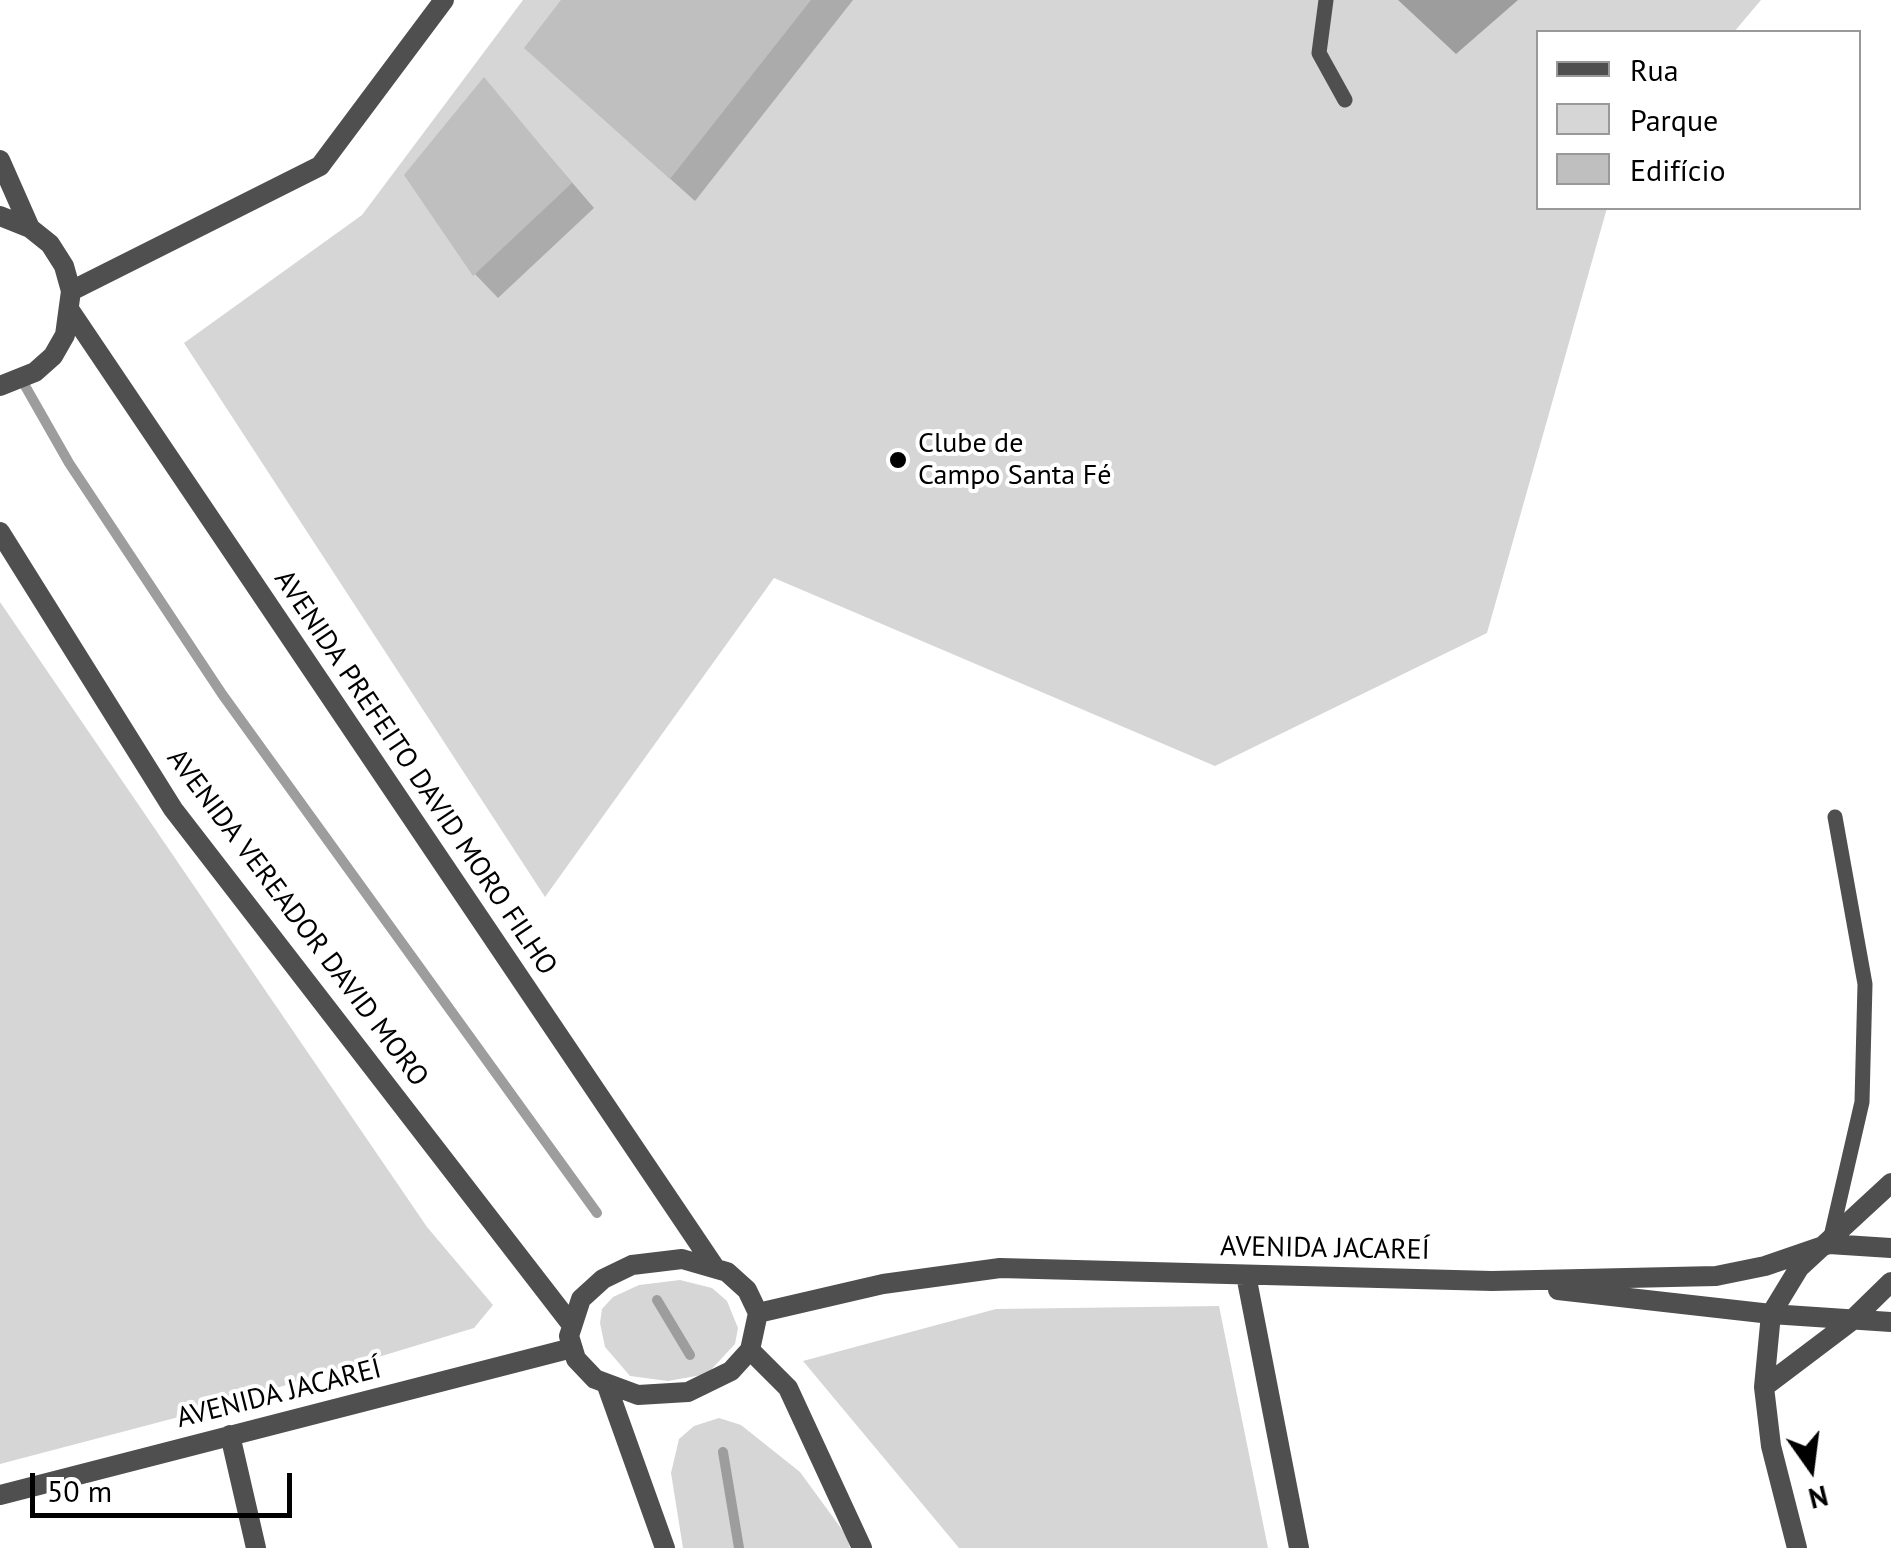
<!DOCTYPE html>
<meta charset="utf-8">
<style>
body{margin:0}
#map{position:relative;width:1891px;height:1548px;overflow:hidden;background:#fff;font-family:"PT Sans",sans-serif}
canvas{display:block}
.legend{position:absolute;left:1536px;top:30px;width:325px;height:180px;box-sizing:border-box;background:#fff;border:2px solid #999;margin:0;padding:12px 18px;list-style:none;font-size:30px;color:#000}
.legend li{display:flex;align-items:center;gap:20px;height:50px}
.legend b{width:50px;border:2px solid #999}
.north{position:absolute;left:1761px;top:1418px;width:100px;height:100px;-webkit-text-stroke:8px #fff;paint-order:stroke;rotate:166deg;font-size:28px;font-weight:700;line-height:40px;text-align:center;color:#000}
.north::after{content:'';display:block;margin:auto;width:35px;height:45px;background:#000;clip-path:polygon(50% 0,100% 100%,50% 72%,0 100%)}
.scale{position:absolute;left:30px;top:1473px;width:262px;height:45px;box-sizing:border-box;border:5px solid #000;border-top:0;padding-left:12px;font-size:30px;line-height:35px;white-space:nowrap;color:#000;-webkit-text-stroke:8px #fff;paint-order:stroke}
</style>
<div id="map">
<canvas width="1891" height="1548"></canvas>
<ul class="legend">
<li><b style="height:12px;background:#4f4f4f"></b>Rua</li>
<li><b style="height:28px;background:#d6d6d6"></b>Parque</li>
<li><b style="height:28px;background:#bfbfbf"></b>Edifício</li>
</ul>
<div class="north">N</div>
<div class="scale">50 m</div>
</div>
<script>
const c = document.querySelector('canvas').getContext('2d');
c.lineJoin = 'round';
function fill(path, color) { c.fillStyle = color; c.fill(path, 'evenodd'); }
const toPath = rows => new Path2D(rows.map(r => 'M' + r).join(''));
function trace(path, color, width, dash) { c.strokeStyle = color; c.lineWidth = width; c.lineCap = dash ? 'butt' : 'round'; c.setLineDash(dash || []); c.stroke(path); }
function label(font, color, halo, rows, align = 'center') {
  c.font = font + ' "PT Sans",sans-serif'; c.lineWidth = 8; c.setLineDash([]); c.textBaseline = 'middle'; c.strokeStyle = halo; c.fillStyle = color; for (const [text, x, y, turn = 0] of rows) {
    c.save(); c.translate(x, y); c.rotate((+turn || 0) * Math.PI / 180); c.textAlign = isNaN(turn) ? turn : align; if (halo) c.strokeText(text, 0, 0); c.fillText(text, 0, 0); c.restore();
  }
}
fill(toPath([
 [523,0,1761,0,1734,32,1538,32,1538,208,1607,208,1487,633,1215,766,774,578,545,897,184,343,362,215],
 [0,602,427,1227,493,1305,474,1328,194,1413,0,1464],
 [680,1280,712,1288,727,1301,738,1328,735,1344,707,1374,668,1381,630,1376,605,1347,600,1323,602,1309,613,1297,639,1285],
 [1219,1306,1268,1548,959,1548,803,1361,996,1309],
 [719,1418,741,1425,800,1472,846,1535,850,1548,683,1548,671,1473,679,1439,694,1426]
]), '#d6d6d6');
fill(toPath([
 [1398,0,1518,0,1456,54]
]), '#9d9d9d');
fill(toPath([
 [565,0,853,0,695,201,551,72],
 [484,80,594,208,498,298,475,274,407,175]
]), '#0003');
trace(toPath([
 [24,384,69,463,222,694,597,1213],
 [657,1300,690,1355],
 [723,1452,739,1548]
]), '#9d9d9d', 10);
fill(toPath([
 [561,0,811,0,670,179,524,48],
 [484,77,572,183,473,276,404,175]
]), '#bfbfbf');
trace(toPath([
 [1326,0,1319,53,1345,100],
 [1830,1241,1862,1102,1865,984,1835,817]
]), '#4f4f4f', 15);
trace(toPath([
 [0,160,30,228],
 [0,216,30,228,50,244,64,266,71,291,65,335,53,356,35,372,0,386],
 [71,291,320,166,444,0],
 [71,312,714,1266],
 [0,532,173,809,571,1324],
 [682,1259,727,1272,747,1290,758,1313,750,1350,731,1371,688,1392,638,1395,595,1379,576,1359,569,1336,581,1299,603,1279,632,1265,682,1259],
 [1246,1275,1299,1548],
 [1558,1290,1771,1314,1891,1322],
 [758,1313,883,1284,1000,1268,1492,1281,1716,1276,1765,1266,1829,1244,1891,1248],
 [750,1350,788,1388,862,1548],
 [607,1386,665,1548],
 [1764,1387,1850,1322,1891,1282],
 [230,1435,256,1548],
 [0,1495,572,1348],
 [1797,1548,1771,1446,1764,1387,1771,1314,1799,1268,1891,1183]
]), '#4f4f4f', 20);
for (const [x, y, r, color] of [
 [898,460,10,"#000"]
]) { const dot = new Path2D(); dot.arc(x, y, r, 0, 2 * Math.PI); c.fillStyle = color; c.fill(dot); trace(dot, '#fff', 4); }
label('28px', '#000', '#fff', [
 ["Clube de",918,444],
 ["Campo Santa Fé",918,476]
], 'left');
label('28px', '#000', '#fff', [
 ["AVENIDA PREFEITO DAVID MORO FILHO",415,773,56],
 ["AVENIDA VEREADOR DAVID MORO",297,918,53],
 ["AVENIDA JACAREÍ",1325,1249,1],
 ["AVENIDA JACAREÍ",279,1394,-14]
]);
</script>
